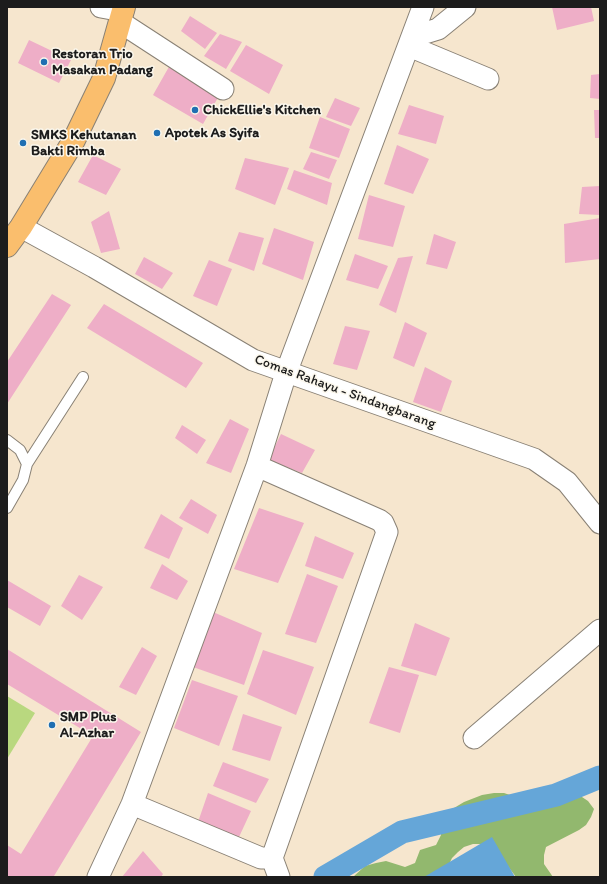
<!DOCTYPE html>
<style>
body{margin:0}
#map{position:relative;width:607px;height:884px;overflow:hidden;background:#f6e6ce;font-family:Itim,sans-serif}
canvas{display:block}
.frame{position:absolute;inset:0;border:8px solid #1c1c1c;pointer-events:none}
</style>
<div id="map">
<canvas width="607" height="884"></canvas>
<div class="frame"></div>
</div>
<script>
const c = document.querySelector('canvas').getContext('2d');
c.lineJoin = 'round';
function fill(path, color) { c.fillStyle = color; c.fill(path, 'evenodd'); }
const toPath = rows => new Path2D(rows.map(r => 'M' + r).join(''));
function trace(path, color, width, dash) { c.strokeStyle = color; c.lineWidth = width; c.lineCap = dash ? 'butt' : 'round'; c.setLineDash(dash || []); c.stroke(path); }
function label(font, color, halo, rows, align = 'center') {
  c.font = font + ' Itim,sans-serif'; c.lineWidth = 3; c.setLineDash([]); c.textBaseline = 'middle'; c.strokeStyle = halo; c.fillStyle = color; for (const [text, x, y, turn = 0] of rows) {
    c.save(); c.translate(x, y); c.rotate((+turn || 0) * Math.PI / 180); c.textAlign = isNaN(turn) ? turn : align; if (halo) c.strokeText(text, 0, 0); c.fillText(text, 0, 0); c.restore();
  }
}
fill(toPath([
 [7,696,35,713,7,759]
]), '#b9d87f');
fill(toPath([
 [494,793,504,793,513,796,530,808,540,807,569,796,579,795,588,801,594,809,591,817,586,825,579,830,546,847,544,855,544,864,553,877,516,877,498,853,482,844,473,844,464,847,458,852,452,858,443,877,353,877,365,866,376,863,386,861,405,867,415,863,420,850,436,845,441,835,440,825,454,808,464,802,482,795]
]), '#92b86e');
fill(toPath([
 [492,837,515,877,424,877]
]), '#65a6d8');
trace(toPath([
 [325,877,402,832,556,795,600,777]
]), '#65a6d8', 23);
fill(toPath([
 [552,7,591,7,594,21,557,30],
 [190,16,217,33,205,49,181,31],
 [220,34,242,42,226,69,204,56],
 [29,40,71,60,59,83,18,63],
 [246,45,283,65,269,94,230,71],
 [170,65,220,94,203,124,153,95],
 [600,74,600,99,590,98,591,75],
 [335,98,360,108,351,126,326,117],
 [409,105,444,116,436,144,398,134],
 [594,110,600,110,600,138,595,138],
 [320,117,350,129,339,158,309,148],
 [397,145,429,159,413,194,384,184],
 [311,152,337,160,329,179,303,169],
 [93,155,121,169,106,195,78,182],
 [245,158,289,168,275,205,235,189],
 [294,170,332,183,327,205,287,189],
 [600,186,600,215,579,214,582,187],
 [369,195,405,206,393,247,358,239],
 [109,211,120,249,101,253,91,222],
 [600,218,600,259,565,263,564,224],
 [274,228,314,242,303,280,262,264],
 [239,232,264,238,254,271,228,261],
 [434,234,456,242,447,269,426,264],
 [355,254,388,266,378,289,346,280],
 [413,256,396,313,379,305,398,258],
 [144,257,173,273,162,289,135,274],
 [209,260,232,269,217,306,193,296],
 [52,294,71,305,7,404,7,362],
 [104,304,203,363,186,388,87,328],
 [405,322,427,333,414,367,393,358],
 [345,326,370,331,357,370,333,364],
 [425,367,452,381,441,412,413,402],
 [230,419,249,429,231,473,206,463],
 [182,425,206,440,197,454,175,438],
 [281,434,315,450,302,473,268,460],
 [191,499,217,515,208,534,179,518],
 [259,508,304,523,278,583,234,569],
 [161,514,183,528,169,559,144,548],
 [315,536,354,553,343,579,305,566],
 [162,564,188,581,177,600,150,588],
 [307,574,338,586,316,643,285,634],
 [79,575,103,587,82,620,61,606],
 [7,580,51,606,40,626,7,607],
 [213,612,262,633,244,685,193,667],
 [415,623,450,638,436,676,401,666],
 [142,647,157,656,136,695,119,687],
 [7,649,141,732,54,876,56,877,7,877,7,845,21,854,93,736,7,684],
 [263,650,314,667,296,715,247,694],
 [389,667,419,675,400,733,369,723],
 [192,680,238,696,219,746,174,728],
 [243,714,282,727,270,761,232,750],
 [223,762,269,779,256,803,213,786],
 [208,793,251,811,239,837,198,822],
 [143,851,163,874,161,877,122,877]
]), '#eeaec7');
const service = toPath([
 [7,440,20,450,27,464,23,480,7,508],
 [27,464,83,377]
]);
const minor = toPath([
 [101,7,123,11],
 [120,22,223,89],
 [412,37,438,29,465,7],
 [409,46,488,79],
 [21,227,94,267,253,360,534,459,567,482,600,523],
 [257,466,379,520,383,523,387,532,272,858,279,877],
 [474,738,600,630],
 [132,804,261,858,272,858],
 [98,877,132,804,257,466,286,373,423,7]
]);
const primary = toPath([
 [7,246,21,227,74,140,104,78,124,7]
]);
trace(service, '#898175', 12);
trace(minor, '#898175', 23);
trace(primary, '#898175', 24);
trace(service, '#fff', 10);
trace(minor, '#fff', 21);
trace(primary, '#fabe6d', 22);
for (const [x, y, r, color] of [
 [44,62,4,"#1f6fb2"],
 [195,110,4,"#1f6fb2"],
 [157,133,4,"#1f6fb2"],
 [23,143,4,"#1f6fb2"],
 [52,725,4,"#1f6fb2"]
]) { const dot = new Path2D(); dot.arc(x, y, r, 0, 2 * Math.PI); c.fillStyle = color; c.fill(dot); trace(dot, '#fbf7ec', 1.5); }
label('bold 14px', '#1c1c1c', '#fbf7ec', [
 ["Restoran Trio",52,54],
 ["Masakan Padang",52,70],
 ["ChickEllie's Kitchen",203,110],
 ["Apotek As Syifa",165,133],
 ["SMKS Kehutanan",31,135],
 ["Bakti Rimba",31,151],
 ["SMP Plus",60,717],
 ["Al-Azhar",60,733]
], 'left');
label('14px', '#1c1c1c', '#fbf7ec', [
 ["Comas Rahayu - Sindangbarang",345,392,20]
]);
</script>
